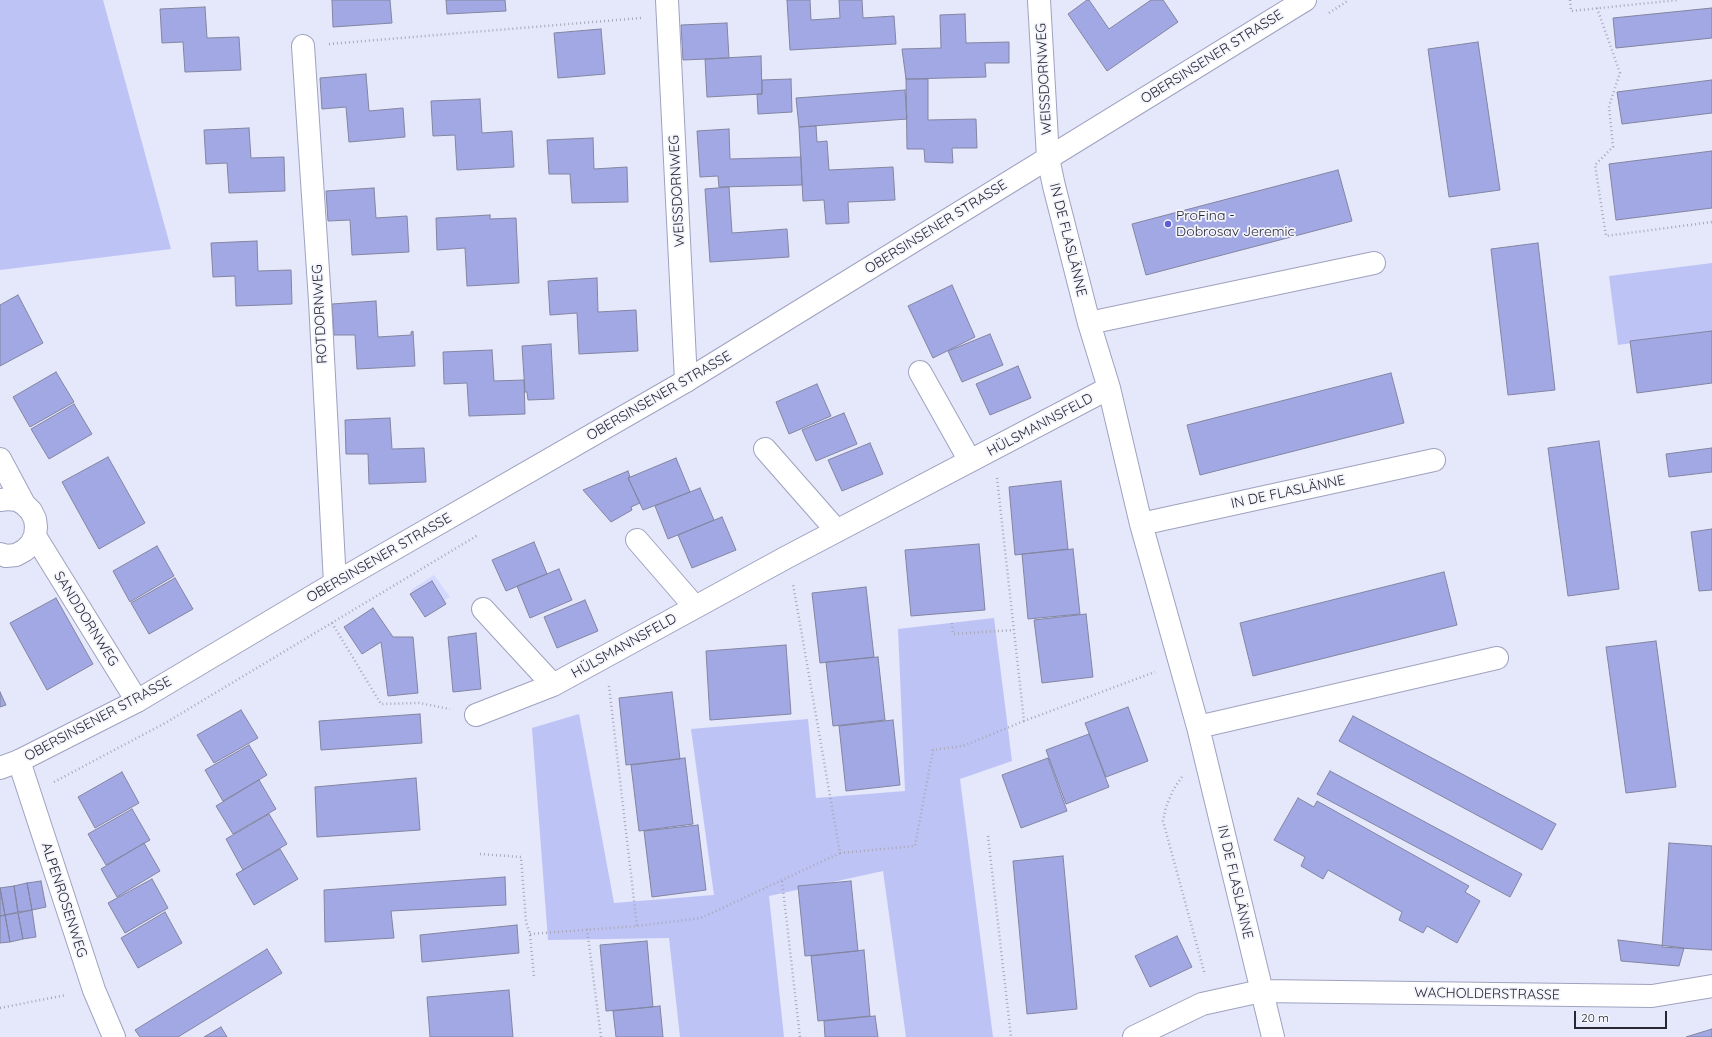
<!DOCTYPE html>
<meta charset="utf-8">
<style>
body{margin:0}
#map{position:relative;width:1712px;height:1037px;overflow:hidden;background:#e5e7fa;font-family:Quicksand,sans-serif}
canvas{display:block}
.scale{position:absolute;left:1574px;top:1011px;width:93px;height:18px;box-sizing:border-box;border:2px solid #262733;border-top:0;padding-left:5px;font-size:12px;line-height:14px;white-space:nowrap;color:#262733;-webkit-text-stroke:3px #f4f5fc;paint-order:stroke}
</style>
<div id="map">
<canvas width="1712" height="1037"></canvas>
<div class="scale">20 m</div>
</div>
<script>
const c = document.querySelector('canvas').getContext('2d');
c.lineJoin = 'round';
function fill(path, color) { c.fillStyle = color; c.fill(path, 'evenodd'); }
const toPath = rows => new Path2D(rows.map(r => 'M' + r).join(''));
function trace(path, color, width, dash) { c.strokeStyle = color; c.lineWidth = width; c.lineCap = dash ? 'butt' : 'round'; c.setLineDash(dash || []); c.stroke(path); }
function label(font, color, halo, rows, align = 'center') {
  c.font = font + ' Quicksand,sans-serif'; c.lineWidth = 3.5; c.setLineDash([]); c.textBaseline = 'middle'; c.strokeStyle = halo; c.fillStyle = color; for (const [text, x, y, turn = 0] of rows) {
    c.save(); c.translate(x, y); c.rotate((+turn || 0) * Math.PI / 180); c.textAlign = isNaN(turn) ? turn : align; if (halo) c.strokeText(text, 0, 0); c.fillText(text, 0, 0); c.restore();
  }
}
fill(toPath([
 [434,575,450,597,426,611,411,590]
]), '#d4d9ff');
fill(toPath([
 [0,0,103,0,171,249,0,270],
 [1712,263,1712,332,1618,345,1609,276],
 [994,618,1012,761,960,779,993,1037,906,1037,883,871,769,896,784,1037,680,1037,669,938,548,940,532,728,579,714,614,903,714,895,691,729,808,719,816,798,905,791,898,629]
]), '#bec3f6');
const building = toPath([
 [332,0,390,0,392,23,333,27,332,0],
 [446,0,505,0,506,11,447,14,446,0],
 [787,0,810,0,811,20,840,18,839,0,862,0,863,18,894,16,896,44,790,50,787,0],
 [1087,0,1089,0,1109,29,1151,0,1163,0,1178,22,1107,71,1068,14,1087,0],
 [205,7,207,38,239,37,241,70,185,72,183,42,162,43,160,9,205,7],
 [1712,8,1712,38,1616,48,1613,18,1712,8],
 [965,14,966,43,1009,42,1009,63,985,63,986,77,906,79,902,49,941,48,940,15,965,14],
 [727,23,729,58,683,60,681,25,727,23],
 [601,29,605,74,558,78,554,33,601,29],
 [1478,42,1500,190,1449,197,1428,49,1478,42],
 [761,56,762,94,707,97,705,59,761,56],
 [366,74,369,111,403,108,405,137,349,142,346,107,322,109,320,78,366,74],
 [791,79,792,112,758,114,757,94,762,94,762,80,791,79],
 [906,79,928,79,928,120,976,119,977,148,952,148,953,163,925,162,924,149,907,149,906,79],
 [1712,80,1712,113,1622,124,1617,92,1712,80],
 [905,90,907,119,799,127,796,98,905,90],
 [480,99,482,133,512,131,514,167,457,170,455,135,433,136,431,101,480,99],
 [816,126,817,142,827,141,829,170,893,167,895,200,848,202,849,223,826,224,824,200,803,201,799,127,816,126],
 [249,128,251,158,284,157,285,191,229,193,227,163,206,164,204,130,249,128],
 [729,129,730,159,801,157,802,185,719,187,718,176,700,177,697,131,729,129],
 [593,138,594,169,627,167,628,202,572,203,570,174,549,174,547,140,593,138],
 [1712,151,1712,208,1616,220,1609,164,1712,151],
 [1338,170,1352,221,1146,275,1132,224,1338,170],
 [729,187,732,233,787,229,789,257,710,262,705,189,729,187],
 [374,188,376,218,407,216,409,252,352,255,350,220,328,221,326,191,374,188],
 [490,215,490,219,516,218,519,283,467,286,465,248,437,250,436,218,490,215],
 [257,241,258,271,291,270,292,304,236,306,235,276,213,277,211,243,257,241],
 [1538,243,1555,390,1508,395,1491,249,1538,243],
 [597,278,598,312,636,310,638,351,579,354,577,313,550,315,548,281,597,278],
 [952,285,975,337,933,358,908,306,952,285],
 [18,295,43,343,0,366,0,305,18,295],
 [376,301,378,337,411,335,411,332,413,331,415,366,357,369,355,335,334,335,332,304,376,301],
 [1712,331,1712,383,1637,393,1630,341,1712,331],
 [990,334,1003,365,962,382,948,351,990,334],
 [551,344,554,399,528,400,527,392,525,392,522,346,551,344],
 [492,350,494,381,524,380,525,414,469,416,467,383,444,384,443,352,492,350],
 [1018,366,1031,398,990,415,976,384,1018,366],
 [56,372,74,402,30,427,13,397,56,372],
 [1391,373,1404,423,1200,475,1187,425,1391,373],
 [817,384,831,416,789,434,776,402,817,384],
 [74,404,92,434,49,459,31,429,74,404],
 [844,413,857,444,816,461,802,430,844,413],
 [390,418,392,449,424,448,426,482,369,484,368,454,346,454,345,420,390,418],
 [1599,441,1619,589,1568,596,1548,448,1599,441],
 [870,443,883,474,842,491,828,460,870,443],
 [1712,448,1712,472,1669,477,1666,454,1712,448],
 [108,457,145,523,99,549,62,482,108,457],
 [676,458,690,492,643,510,628,478,676,458],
 [628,471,630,477,628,478,640,503,631,507,632,510,611,522,583,490,628,471],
 [1061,481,1068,549,1015,555,1009,487,1061,481],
 [700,488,714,520,668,539,655,506,700,488],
 [722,517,736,550,692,568,678,535,722,517],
 [1712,529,1712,590,1699,591,1691,532,1712,529],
 [534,542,547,574,506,591,492,560,534,542],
 [979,544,985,610,911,616,905,550,979,544],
 [157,546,174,576,130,602,113,571,157,546],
 [1073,549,1080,614,1028,619,1022,554,1073,549],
 [559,569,572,600,530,618,517,586,559,569],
 [1444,572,1457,625,1253,676,1240,623,1444,572],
 [175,578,193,609,149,634,131,603,175,578],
 [432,581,446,604,425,617,410,594,432,581],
 [866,587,874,657,820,663,812,593,866,587],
 [56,598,93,664,47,690,10,623,56,598],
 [585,600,598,631,557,648,544,617,585,600],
 [373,608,393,637,413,637,418,693,388,696,381,642,362,654,344,627,373,608],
 [1086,614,1093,677,1042,683,1034,620,1086,614],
 [476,633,481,689,453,692,448,637,476,633],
 [1656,641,1676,787,1626,793,1606,647,1656,641],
 [786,645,791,714,710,720,706,651,786,645],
 [878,657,885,720,833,726,826,662,878,657],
 [0,692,6,705,0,707,0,692],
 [672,692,680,759,626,765,619,698,672,692],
 [1128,707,1148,761,1106,777,1085,723,1128,707],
 [241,710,258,738,214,763,197,735,241,710],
 [420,714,422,743,321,750,319,721,420,714],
 [1353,716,1556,824,1542,850,1339,741,1353,716],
 [893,720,900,785,846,791,839,726,893,720],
 [1089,734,1109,787,1066,804,1046,750,1089,734],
 [249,745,267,775,223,801,205,770,249,745],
 [685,758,693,824,639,831,631,765,685,758],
 [1048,758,1067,811,1021,828,1002,775,1048,758],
 [1330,771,1522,874,1510,897,1317,794,1330,771],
 [122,772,139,803,95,828,78,797,122,772],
 [416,778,420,830,317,837,315,787,416,778],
 [259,780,276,809,233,834,216,806,259,780],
 [1298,798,1314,807,1317,801,1469,886,1465,892,1480,901,1457,943,1427,926,1423,933,1399,920,1402,912,1328,870,1323,879,1301,866,1305,857,1274,840,1298,798],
 [132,809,150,840,106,865,88,834,132,809],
 [269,814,287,844,243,870,226,839,269,814],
 [698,825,706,890,652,897,644,831,698,825],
 [144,843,160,871,117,897,101,869,144,843],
 [1669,843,1712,846,1712,950,1662,947,1669,843],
 [280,849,298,879,254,905,236,874,280,849],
 [1063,856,1077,1009,1027,1014,1013,861,1063,856],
 [505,877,506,905,391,911,394,938,325,942,324,890,505,877],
 [152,879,168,908,125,933,108,903,152,879],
 [41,881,46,907,32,910,27,883,41,881],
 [851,881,858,951,805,956,798,886,851,881],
 [27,883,32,910,18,912,14,886,27,883],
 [14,886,18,912,5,915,0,888,14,886],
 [0,888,5,915,0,916,0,888],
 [32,910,36,937,23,939,18,913,32,910],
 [165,912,182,943,138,968,121,938,165,912],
 [18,913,23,939,10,942,5,915,18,913],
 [5,915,10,942,0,943,0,916,5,915],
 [517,925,519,953,422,962,420,935,517,925],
 [1177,936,1192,967,1150,987,1135,956,1177,936],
 [1618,940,1684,948,1679,966,1621,961,1618,940],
 [647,941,653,1007,606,1011,600,945,647,941],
 [267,949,282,973,178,1037,140,1037,135,1030,267,949],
 [864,950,870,1016,818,1021,811,956,864,950],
 [509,990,513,1037,430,1037,427,997,509,990],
 [660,1006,663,1037,616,1037,613,1011,660,1006],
 [875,1016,878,1037,825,1037,824,1021,875,1016],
 [221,1027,227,1037,204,1037,221,1027],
 [1712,1029,1712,1037,1686,1037,1712,1029]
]);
fill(building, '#a2a8e3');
trace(building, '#8285a2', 1);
const minor = toPath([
 [667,0,686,381],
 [1039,0,1048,158,1054,186,1089,323,1109,388,1141,524,1198,727,1273,1037],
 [303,46,320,301,335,583],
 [1089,323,1374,263],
 [920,372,970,461],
 [765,449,837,531],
 [0,459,24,504],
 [0,500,8,499,17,500,24,504,31,511,35,519,36,527,35,536,31,544,25,550,16,555,6,556,0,554],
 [1141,524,1434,460],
 [35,536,137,701],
 [637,540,695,607],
 [483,609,553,685],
 [476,715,553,685,787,557,1109,388],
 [1198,727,1497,658],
 [19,761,94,990,114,1037],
 [1134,1037,1202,1004,1261,991,1652,996,1712,986]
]);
const tertiary = toPath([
 [0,768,19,761,137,701,335,583,686,381,1305,0]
]);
trace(minor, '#9fa2bf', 24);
trace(tertiary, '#9fa2bf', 24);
trace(toPath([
 [1570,0,1571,11,1678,0],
 [1597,8,1620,73,1609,106,1613,147,1595,165,1606,236,1712,222],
 [1329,13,1349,0],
 [329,44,641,18],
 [997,478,1024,721,1155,672],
 [332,623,381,704,419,703,450,709],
 [952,623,953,634,1014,630],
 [609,686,637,926],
 [1182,777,1173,790,1166,807,1163,821,1205,975],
 [54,782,167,722,478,535],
 [988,836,1011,1037],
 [840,853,915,846,933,750,963,746,1024,721],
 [480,854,521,857,526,922,530,934,534,977],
 [782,881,800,1037],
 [587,929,601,1037],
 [530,934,637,926,701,918,840,853,793,584],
 [0,1008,66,995]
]), '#a7a8b9', 2.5, [1, 3]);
trace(minor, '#fff', 22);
trace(tertiary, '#fff', 22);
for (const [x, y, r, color] of [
 [1168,224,4,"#605dd5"]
]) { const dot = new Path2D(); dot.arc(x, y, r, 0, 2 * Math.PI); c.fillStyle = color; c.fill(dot); trace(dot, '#f4f5fc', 1.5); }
label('14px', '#262733', '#f4f5fc', [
 ["OBERSINSENER STRASSE",1212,57,-32],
 ["WEISSDORNWEG",1044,79,-93],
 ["WEISSDORNWEG",677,191,-93],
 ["OBERSINSENER STRASSE",936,227,-32],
 ["IN DE FLASLÄNNE",1068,240,76],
 ["ROTDORNWEG",320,314,-93],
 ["OBERSINSENER STRASSE",659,396,-30],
 ["HÜLSMANNSFELD",1040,425,-28],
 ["IN DE FLASLÄNNE",1288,492,-12],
 ["OBERSINSENER STRASSE",379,558,-30],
 ["SANDDORNWEG",86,619,58],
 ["HÜLSMANNSFELD",624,646,-29],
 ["OBERSINSENER STRASSE",98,719,-28],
 ["IN DE FLASLÄNNE",1235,882,77],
 ["ALPENROSENWEG",64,900,72],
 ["WACHOLDERSTRASSE",1487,994,1]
]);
label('14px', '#262733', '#f4f5fc', [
 ["ProFina -",1176,216],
 ["Dobrosav Jeremic",1176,232]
], 'left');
</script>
